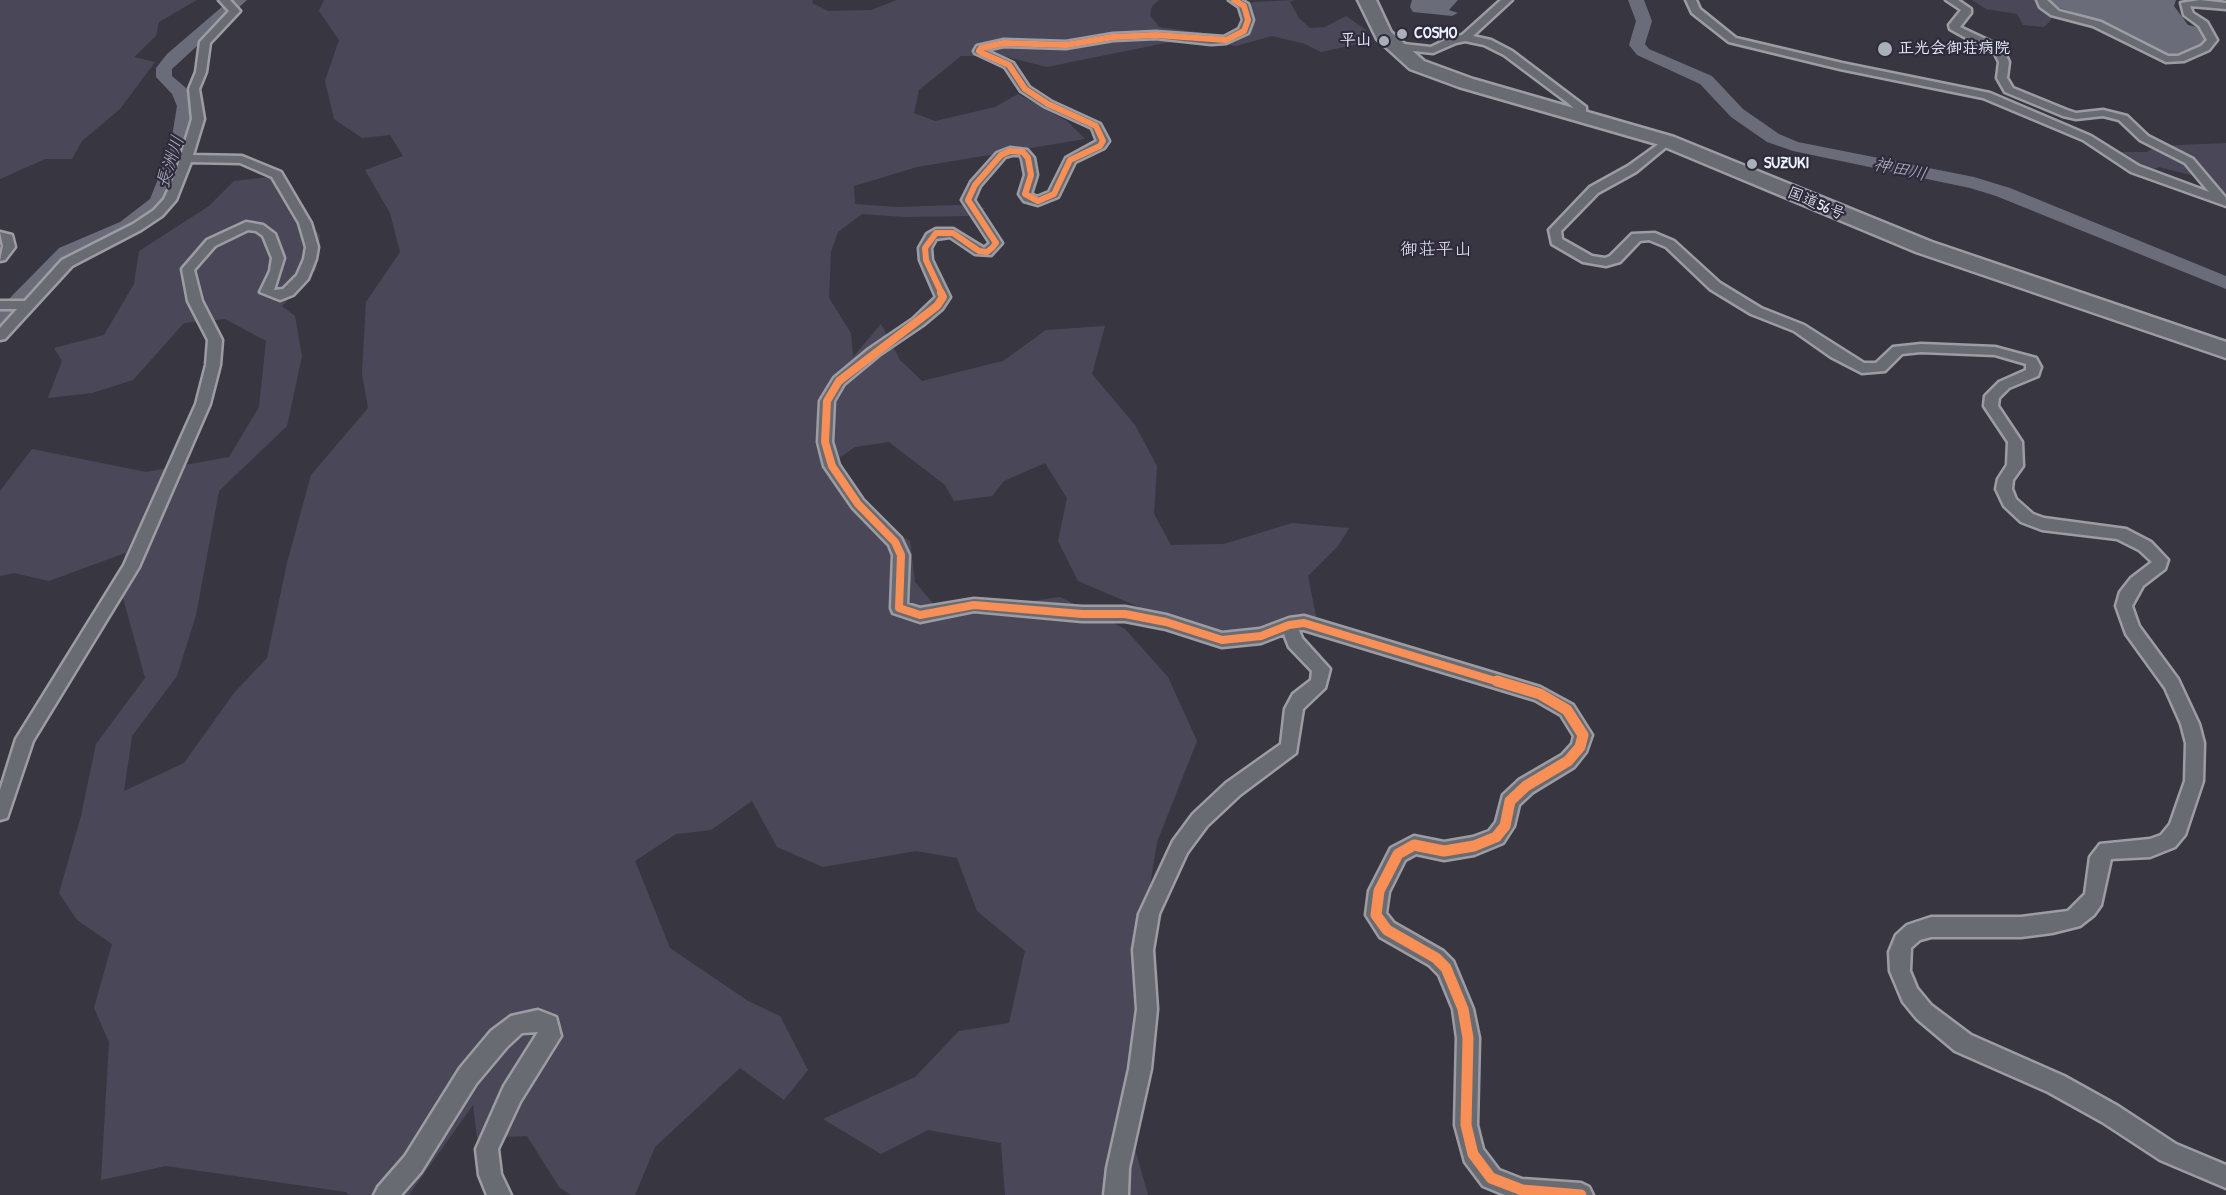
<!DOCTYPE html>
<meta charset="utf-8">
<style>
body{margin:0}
canvas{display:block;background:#383640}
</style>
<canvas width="2226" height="1195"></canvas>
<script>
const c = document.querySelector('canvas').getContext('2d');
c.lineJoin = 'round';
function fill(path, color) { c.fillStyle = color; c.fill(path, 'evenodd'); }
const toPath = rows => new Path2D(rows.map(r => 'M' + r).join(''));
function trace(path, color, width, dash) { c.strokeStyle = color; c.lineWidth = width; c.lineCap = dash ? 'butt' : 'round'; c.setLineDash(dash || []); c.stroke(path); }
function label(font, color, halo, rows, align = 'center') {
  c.font = font + ' "Patrick Hand","Klee One",sans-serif'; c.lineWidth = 4.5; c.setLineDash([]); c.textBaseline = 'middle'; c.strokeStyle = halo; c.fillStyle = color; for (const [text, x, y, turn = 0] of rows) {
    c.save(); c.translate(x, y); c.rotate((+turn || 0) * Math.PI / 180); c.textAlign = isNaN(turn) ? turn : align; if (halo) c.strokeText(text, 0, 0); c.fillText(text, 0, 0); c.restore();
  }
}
fill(toPath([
 [0,0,197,0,159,22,156,36,134,57,155,62,120,109,82,141,72,159,45,159,0,179],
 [324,0,813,0,812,3,828,11,871,10,897,0,1159,0,1152,6,1150,15,1159,27,1225,36,1249,31,1256,21,1246,8,1253,2,1294,0,1290,2,1299,18,1310,28,1325,27,1346,16,1366,30,1366,42,1321,52,1305,44,1272,36,1236,46,1198,40,1165,43,1047,67,1003,56,961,56,919,90,914,113,935,121,995,107,1018,94,1067,121,1085,139,917,167,854,186,855,204,897,207,957,205,986,208,968,216,905,217,862,214,838,232,831,252,829,298,851,333,853,357,881,324,900,360,922,381,1003,361,1046,330,1105,326,1092,374,1135,425,1157,466,1154,514,1171,545,1224,544,1292,523,1349,528,1338,546,1308,576,1317,621,1275,633,1200,633,1078,581,1058,541,1067,498,1045,463,1004,481,992,496,954,501,945,485,889,442,855,447,823,469,854,505,910,541,915,582,942,614,1060,597,1125,629,1168,677,1197,741,1157,842,1139,952,1132,1058,1131,1135,1148,1195,1005,1195,1001,1143,928,1130,881,1154,823,1119,915,1077,959,1031,1009,1023,1025,951,977,911,957,858,916,851,823,867,777,847,752,801,711,830,676,834,635,861,670,948,748,1001,780,1016,808,1070,784,1100,740,1068,655,1147,635,1195,571,1195,559,1187,527,1136,477,1138,473,1105,409,1195,349,1195,346,1192,166,1166,101,1180,109,1042,94,1008,112,944,77,920,59,893,81,816,96,744,145,678,122,594,125,553,49,581,14,573,0,576,0,491,32,449,146,472,229,457,259,407,266,341,225,319,184,323,133,380,92,393,48,398,62,361,54,348,104,335,134,284,139,251,209,206,234,181,270,177,298,203,320,236,316,270,282,306,295,316,302,356,287,426,219,491,196,615,177,676,132,736,124,791,184,763,234,693,267,658,287,563,311,475,368,408,362,373,366,302,400,252,390,213,365,170,403,156,390,135,362,138,334,119,325,81,339,40,319,11],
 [1972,0,2038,0,2040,8,2052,19,2044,27,2023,25,2017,14,1986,9],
 [2226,143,2226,193,2212,183,2191,175,2159,167,2149,171,2114,152,2147,152,2157,146]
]), '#4a4858');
fill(toPath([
 [1412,0,1458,0,1449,10,1458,13,1452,16,1413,12,1410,7],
 [2048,0,2176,0,2174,6,2188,25,2201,28,2208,40,2200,47,2177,57,2168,57,2101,21,2050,5]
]), '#6b6c79');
fill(toPath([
 [230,0,247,0,172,69,172,76,186,88,195,106,188,149,165,206,134,230,73,256,7,325,0,327,0,308,59,248,120,222,150,199,170,149,177,106,172,94,156,77,156,68,167,54,230,0],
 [1628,0,1644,0,1652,21,1645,44,1649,49,1712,76,1743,109,1779,134,1798,142,1974,177,2010,188,2226,276,2226,289,1996,196,1970,188,1793,151,1767,142,1731,117,1700,84,1637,55,1629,45,1636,21,1628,0]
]), '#6b6c79');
const street = toPath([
 [219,0,230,0,240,11,210,43,206,72,199,89,204,119,193,155,242,156,281,172,311,223,318,247,316,259,308,279,293,295,280,300,260,292,270,271,272,258,263,236,256,231,248,230,215,246,194,270,202,301,222,340,220,365,210,404,139,567,33,741,9,812,7,818,0,820,0,790,16,739,124,565,196,404,206,365,208,340,188,301,182,269,207,240,246,222,263,225,275,234,284,258,274,290,283,289,297,275,304,259,306,247,299,223,272,177,240,163,191,162,176,200,162,216,141,230,72,266,5,339,0,340,0,328,17,309,0,309,0,301,25,301,62,260,133,224,154,210,164,199,175,175,192,119,189,89,196,72,200,42,229,11,219,0],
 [1229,0,1241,0,1248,4,1253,20,1248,33,1226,43,1211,44,1156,38,1113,40,1066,48,1004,46,985,50,1013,63,1029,87,1052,102,1100,124,1109,141,1104,148,1075,162,1058,197,1038,205,1024,201,1019,194,1025,175,1022,159,1020,155,1012,155,1005,157,980,186,974,200,1002,243,991,255,975,254,950,237,936,239,931,248,932,260,950,297,942,309,923,325,879,355,844,384,834,401,832,442,839,465,863,500,901,538,909,555,907,604,920,608,974,599,1082,607,1125,607,1166,615,1222,633,1260,629,1289,618,1304,616,1540,687,1573,705,1592,735,1586,752,1574,767,1533,792,1519,805,1514,826,1503,843,1474,855,1444,860,1416,854,1405,860,1389,892,1386,913,1394,923,1443,951,1453,961,1473,1009,1479,1038,1477,1125,1483,1149,1499,1170,1522,1179,1581,1183,1589,1187,1593,1195,1505,1195,1483,1186,1465,1162,1455,1125,1457,1038,1453,1009,1439,975,1429,965,1380,937,1366,915,1369,891,1391,848,1414,836,1444,842,1473,837,1489,831,1496,822,1503,795,1519,780,1562,755,1572,744,1574,736,1561,715,1535,700,1304,630,1299,630,1302,638,1330,669,1325,688,1303,709,1296,753,1240,795,1207,826,1187,853,1159,914,1153,950,1157,1009,1151,1069,1129,1168,1128,1195,1104,1195,1107,1168,1129,1069,1137,1009,1133,950,1139,914,1173,841,1193,814,1226,783,1281,744,1285,709,1293,694,1311,680,1312,671,1289,647,1284,634,1261,643,1222,647,1166,629,1125,621,1082,621,974,611,920,622,893,613,891,608,893,555,889,545,853,508,824,466,818,442,820,401,834,378,869,349,913,319,936,297,920,260,919,248,927,234,936,229,953,229,984,248,990,243,962,200,971,182,997,153,1010,148,1027,150,1034,158,1037,175,1031,194,1037,197,1049,192,1066,158,1097,141,1092,128,1044,106,1021,91,1005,67,975,53,974,51,977,46,1004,40,1066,42,1113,34,1156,32,1224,37,1239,29,1243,20,1239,7,1229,0],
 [1501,0,1512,0,1473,36,1491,40,1512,51,1586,107,1586,116,1578,116,1576,110,1568,103,1504,55,1484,45,1465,41,1456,43,1433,53,1394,49,1389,46,1394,43,1431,47,1449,38,1462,35,1501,0],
 [1686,0,1696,0,1700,9,1736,38,1842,63,1990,93,2091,136,2139,166,2209,192,2185,163,2140,140,2119,120,2103,116,2076,119,2063,116,2005,92,1997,78,1999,62,1995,54,1950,29,1949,25,1961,10,1946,0,1958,0,1971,9,1971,13,1960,27,1996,44,2004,51,2009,62,2007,78,2013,88,2067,110,2076,113,2103,110,2127,116,2148,136,2193,159,2226,198,2226,206,2131,172,2083,140,1983,98,1840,69,1729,42,1692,13,1686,0],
 [2037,0,2047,0,2059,11,2101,22,2168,56,2178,56,2201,46,2207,40,2199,26,2184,15,2181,3,2200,0,2226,3,2226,9,2190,6,2193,13,2207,22,2217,40,2209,50,2184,61,2166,62,2093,26,2051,15,2040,7,2037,0],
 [1667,138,1671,139,1671,143,1636,172,1598,193,1561,231,1562,239,1592,256,1605,258,1610,256,1632,234,1655,233,1674,241,1720,283,1761,308,1804,325,1864,363,1876,363,1893,347,1921,344,1995,347,2036,358,2041,367,2038,376,2009,388,1999,398,1998,406,2022,442,2023,466,2013,480,2012,489,2016,499,2033,514,2044,518,2126,529,2151,542,2168,560,2165,569,2143,586,2132,606,2139,626,2178,679,2199,724,2204,743,2203,781,2185,835,2175,847,2150,857,2111,859,2101,905,2094,915,2080,926,2052,933,2021,937,1931,937,1920,940,1911,948,1910,971,1917,988,1931,1005,1971,1035,2064,1076,2118,1106,2176,1144,2226,1165,2226,1188,2160,1160,2102,1122,2048,1092,1955,1051,1917,1019,1903,1002,1890,971,1889,952,1896,935,1907,925,1931,917,2021,917,2068,911,2085,894,2090,857,2100,844,2150,839,2161,835,2170,824,2185,781,2186,743,2181,724,2165,688,2126,634,2116,606,2120,592,2131,578,2152,562,2139,550,2117,539,2042,530,2021,522,2004,506,1996,489,1998,479,2007,465,2008,442,1984,406,1985,396,1999,382,2026,370,2026,364,1995,355,1921,352,1902,354,1885,371,1862,373,1831,357,1794,331,1751,314,1710,289,1666,247,1649,240,1640,241,1620,262,1606,266,1583,262,1552,244,1549,230,1590,187,1628,166,1667,138],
 [0,232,12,235,15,247,5,260,0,261,3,246,0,232],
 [538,1010,556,1017,561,1036,520,1102,498,1149,501,1174,511,1195,487,1195,479,1175,476,1149,504,1086,538,1032,522,1033,507,1047,476,1084,421,1172,401,1195,374,1195,378,1187,405,1156,460,1068,491,1031,511,1016,538,1010]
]);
const highway = toPath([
 [1358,0,1376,0,1391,32,1424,61,1473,79,1674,137,1932,242,2226,342,2226,358,1916,252,1660,145,1459,87,1410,69,1377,39,1358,0]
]);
trace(street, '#9c9ca2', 5);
trace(highway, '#9c9ca2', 5);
fill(street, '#696b72');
fill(highway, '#696b72');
trace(toPath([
 [942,294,926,260,925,248,936,233,953,233,979,251,987,252,992,248,996,243,968,200,975,185,1001,155,1010,151,1023,152,1028,158,1031,175,1025,194,1038,201,1054,194,1070,160,1100,146,1103,141,1096,126,1048,104,1025,89,1009,65,982,53,979,51,981,48,1004,43,1066,45,1113,37,1156,35,1226,40,1244,31,1248,20,1244,6,1234,0]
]), '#f78f57', 6);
trace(toPath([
 [941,293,943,297,937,306,839,381,827,401,825,442,832,466,858,504,895,542,901,555,899,608,920,615,974,605,1082,614,1125,614,1166,622,1222,640,1261,636,1289,625,1304,623,1502,683]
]), '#f78f57', 8);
trace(toPath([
 [1497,681,1540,694,1567,710,1583,735,1580,747,1568,761,1526,786,1510,801,1505,826,1496,837,1474,846,1444,851,1414,845,1398,854,1379,891,1376,915,1387,930,1436,958,1446,968,1463,1009,1468,1038,1466,1125,1473,1154,1491,1178,1522,1190,1581,1195]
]), '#f78f57', 11);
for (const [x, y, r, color] of [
 [1402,34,6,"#aab0b8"],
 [1384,41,6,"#aab0b8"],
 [1885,49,8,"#aab0b8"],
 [1752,164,6,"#aab0b8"]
]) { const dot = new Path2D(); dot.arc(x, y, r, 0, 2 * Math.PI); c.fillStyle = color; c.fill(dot); trace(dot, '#2f2a3d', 2); }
label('bold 16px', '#e8f1f8', '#2f2a3d', [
 ["COSMO",1414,34],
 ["平山",1372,41,"right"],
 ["正光会御荘病院",1898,49],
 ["SUZUKI",1764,164]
], 'left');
label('16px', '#e8f1f8', '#2f2a3d', [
 ["国道56号",1816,204,23]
]);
label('italic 18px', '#b2b7c2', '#2f2a3d', [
 ["長洲川",171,162,-72],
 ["神田川",1900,170,12]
]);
label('18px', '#e8f1f8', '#2f2a3d', [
 ["御荘平山",1436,250]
]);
</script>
